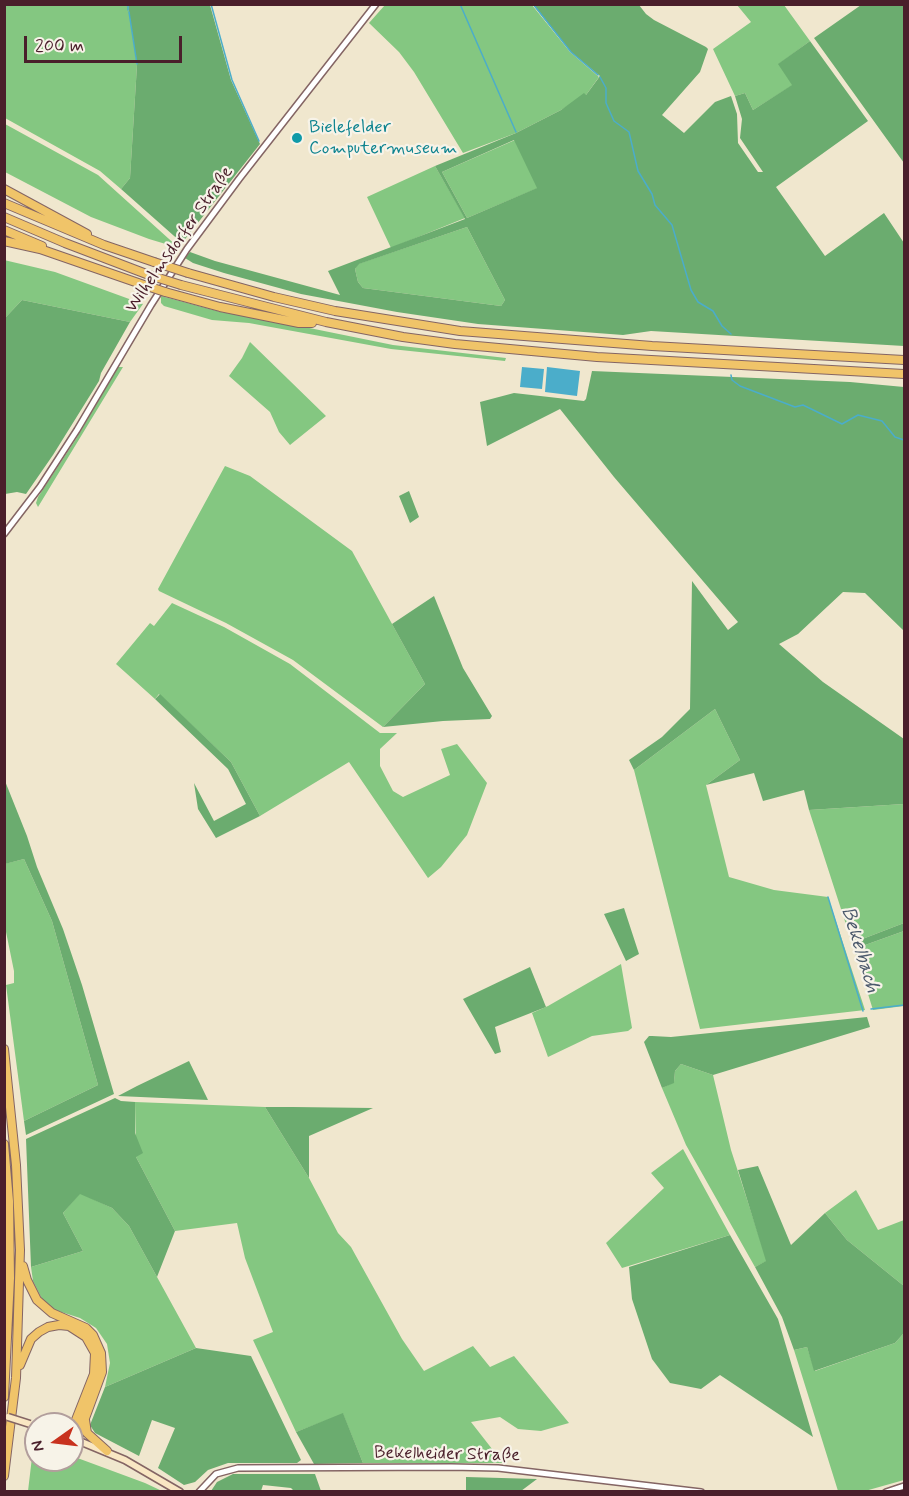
<!DOCTYPE html>
<meta charset="utf-8">
<style>
body{margin:0}
#map{position:relative;width:909px;height:1496px;overflow:hidden;background:#f0e7ce;font-family:Mynerve,sans-serif}
canvas{display:block}
.frame{position:absolute;inset:0;border:6px solid #4a1f2b;pointer-events:none}
.north{position:absolute;left:24px;top:1412px;width:60px;height:60px;box-sizing:border-box;background:#f7f3e8;border:2px solid #b29e9c;border-radius:50%;rotate:256deg;font-size:16px;font-weight:700;line-height:24px;text-align:center;color:#4a1f2b}
.north::after{content:'';display:block;margin:auto;width:21px;height:27px;background:#c8321e;clip-path:polygon(50% 0,100% 100%,50% 72%,0 100%)}
.scale{position:absolute;left:24px;top:36px;width:158px;height:27px;box-sizing:border-box;border:3px solid #4a1f2b;border-top:0;padding-left:8px;font-size:18px;line-height:21px;white-space:nowrap;color:#4a1f2b;-webkit-text-stroke:4px #f7f3e8;paint-order:stroke}
</style>
<div id="map">
<canvas width="909" height="1496"></canvas>
<div class="frame"></div>
<div class="north">N</div>
<div class="scale">200 m</div>
</div>
<script>
const c = document.querySelector('canvas').getContext('2d');
c.lineJoin = 'round';
function fill(path, color) { c.fillStyle = color; c.fill(path, 'evenodd'); }
const toPath = rows => new Path2D(rows.map(r => 'M' + r).join(''));
function trace(path, color, width, dash) { c.strokeStyle = color; c.lineWidth = width; c.lineCap = dash ? 'butt' : 'round'; c.setLineDash(dash || []); c.stroke(path); }
function label(font, color, halo, rows, align = 'center') {
  c.font = font + ' Mynerve,sans-serif'; c.lineWidth = 4.5; c.setLineDash([]); c.textBaseline = 'middle'; c.strokeStyle = halo; c.fillStyle = color; for (const [text, x, y, turn = 0] of rows) {
    c.save(); c.translate(x, y); c.rotate((+turn || 0) * Math.PI / 180); c.textAlign = isNaN(turn) ? turn : align; if (halo) c.strokeText(text, 0, 0); c.fillText(text, 0, 0); c.restore();
  }
}
fill(toPath([
 [4,5,128,5,137,65,130,178,121,189,100,171,5,118],
 [385,5,532,5,570,52,599,77,586,95,561,110,516,133,463,153,414,72,399,52,369,23],
 [737,5,784,5,810,41,779,64,793,85,753,110,745,93,735,96,713,49,751,22],
 [5,124,98,175,179,248,149,239,91,217,5,172],
 [515,140,538,188,467,218,442,172],
 [435,166,465,218,391,248,367,197],
 [467,227,505,300,501,306,363,288,358,282,355,269,358,264],
 [4,260,55,272,143,304,130,322,22,300,5,318],
 [161,296,221,312,275,321,393,345,506,358,505,361,391,349,249,323,212,320,164,306,161,303],
 [250,342,326,416,290,445,279,432,270,412,229,376,242,358],
 [118,367,123,367,38,507,36,503,38,497,76,439],
 [225,466,250,476,352,551,425,684,383,727,293,660,226,623,159,591,158,589],
 [172,603,224,627,290,664,380,733,397,733,380,749,380,766,393,791,403,797,450,775,441,749,457,744,487,783,467,835,441,867,428,878,349,762,260,816,231,762,159,694,155,699,116,664,150,623,154,626],
 [715,709,740,760,706,785,729,877,774,890,828,897,865,1010,700,1029,634,770],
 [904,804,904,923,852,943,809,810],
 [24,859,52,921,98,1085,24,1121,6,985,14,983,14,971,5,927,4,864],
 [904,931,904,1006,873,1010,854,949],
 [621,964,632,1028,628,1031,592,1036,548,1057,532,1013,548,1006],
 [681,1064,713,1075,731,1150,767,1261,755,1267,686,1145,662,1088,674,1082,675,1071],
 [135,1102,265,1107,309,1178,338,1233,351,1247,402,1339,424,1371,473,1346,490,1367,514,1356,569,1423,541,1431,518,1429,500,1417,471,1422,503,1463,363,1463,343,1414,296,1432,253,1340,273,1332,245,1258,237,1223,175,1231,136,1157],
 [683,1149,730,1235,622,1268,606,1243,664,1188,651,1173],
 [856,1190,878,1230,904,1220,904,1286,847,1240,825,1213],
 [80,1193,112,1208,129,1226,196,1348,105,1387,110,1363,107,1344,96,1328,80,1318,55,1310,42,1299,33,1281,31,1267,83,1251,63,1213],
 [904,1333,904,1480,865,1491,838,1491,794,1350,807,1347,815,1371,895,1343],
 [36,1444,36,1460,72,1460,72,1456,145,1483,162,1491,28,1491,33,1449]
]), '#84c781');
fill(toPath([
 [128,5,210,5,231,80,260,144,182,243,121,189,130,178,137,65],
 [533,5,639,5,646,14,654,20,706,47,708,49,700,72,662,115,684,133,715,102,731,96,737,114,738,143,758,172,763,172,740,138,742,119,735,96,745,93,753,110,792,85,778,64,810,41,868,121,776,187,825,256,884,213,904,243,904,346,651,331,623,335,478,324,397,312,301,294,224,273,193,263,185,258,190,252,215,261,340,295,328,271,465,219,435,166,516,133,561,110,584,93,586,95,600,76,571,52],
 [514,140,537,188,467,218,442,172],
 [467,227,505,300,501,306,363,288,358,282,355,269,359,264],
 [861,5,904,5,904,163,814,38],
 [22,300,130,322,101,373,99,381,53,455,26,494,17,492,5,494,5,318],
 [592,371,850,382,904,387,904,631,865,593,843,592,798,634,779,644,823,682,904,739,904,804,809,810,804,790,763,801,754,773,706,785,740,760,715,709,634,770,629,760,662,737,690,709,692,581,728,630,738,622,614,477,560,409,487,446,480,402,514,393,584,401,586,399],
 [409,491,419,517,410,523,399,496],
 [434,596,463,668,492,716,490,719,443,721,383,727,425,684,392,624],
 [160,694,231,762,260,816,216,838,198,809,194,783,214,821,246,804,228,769,155,699],
 [5,781,27,836,37,867,63,929,82,985,114,1094,26,1135,24,1121,98,1085,52,921,24,859,5,864],
 [624,908,639,954,626,961,604,914],
 [904,923,904,931,854,949,852,943],
 [530,967,546,1007,495,1027,501,1052,495,1054,463,999],
 [867,1017,870,1027,713,1075,681,1064,675,1071,674,1083,662,1088,644,1042,649,1036,652,1036,671,1037],
 [189,1061,208,1100,118,1096,137,1086],
 [115,1098,121,1101,135,1102,135,1133,143,1153,136,1157,175,1231,157,1277,129,1226,112,1208,80,1194,63,1213,83,1251,31,1267,26,1139],
 [265,1107,293,1107,373,1108,309,1136,309,1178],
 [758,1166,791,1245,825,1213,847,1240,904,1286,904,1333,895,1343,814,1371,807,1347,794,1350,782,1317,755,1267,766,1261,738,1170],
 [730,1235,778,1319,813,1437,720,1375,701,1389,670,1383,652,1359,632,1299,629,1267],
 [196,1348,251,1356,301,1460,297,1463,228,1463,208,1470,195,1482,184,1485,158,1468,175,1428,152,1420,139,1456,95,1433,90,1425,105,1387],
 [343,1413,363,1463,314,1464,296,1432],
 [233,1474,315,1474,321,1491,294,1491,291,1488,263,1485,261,1491,211,1491,217,1482],
 [466,1477,537,1479,521,1491,466,1492]
]), '#6bac6f');
fill(toPath([
 [522,367,544,369,542,389,520,387],
 [547,367,580,371,577,396,545,392]
]), '#4badca');
trace(toPath([
 [128,4,128,10],
 [211,4,232,80,259,141],
 [460,4,516,132],
 [533,4,571,52,598,75],
 [129,12,137,64],
 [600,77,606,88,606,103,614,121,629,132,638,171,652,194,655,205,672,225,691,290,698,302,713,311,722,326,731,334],
 [731,375,732,380,740,386,795,407,803,405,842,424,858,415,882,421,895,437,904,440],
 [828,897,863,1011],
 [871,1009,904,1005],
 [902,1492,904,1491]
]), '#4badca', 1.5);
const tertiary = toPath([
 [4,534,40,487,77,430,151,305,187,249,239,179,376,4],
 [199,1492,216,1474,238,1468,451,1467,498,1468,701,1492],
 [886,1492,904,1486]
]);
const secondary = toPath([
 [72,1438,125,1460,180,1492]
]);
const motorway = toPath([
 [4,189,87,234],
 [4,203,104,245,154,262],
 [4,217,65,243,149,275],
 [4,230,42,246],
 [4,241,40,249,144,285],
 [188,273,274,297,335,311,460,331,652,346,904,360],
 [181,285,326,322,403,337,455,344,597,357,904,374],
 [165,292,220,307,299,323,312,323],
 [4,1049,16,1165,20,1250,16,1378,4,1476],
 [4,1144,9,1201,10,1278,4,1397],
 [23,1266,27,1280,37,1300,52,1313,86,1328,93,1335,101,1353,102,1372,77,1440],
 [20,1365,31,1339,39,1332,48,1327,59,1325,69,1326,86,1337,95,1353,94,1374,72,1430],
 [85,1420,87,1433,107,1451]
]);
trace(tertiary, '#846564', 8);
trace(secondary, '#846564', 9);
trace(motorway, '#846564', 10);
trace(tertiary, '#fff', 5);
trace(secondary, '#f9e7c3', 6);
trace(motorway, '#f0c469', 8);
const secondaryBridge = toPath([
 [8,1417,30,1424]
]);
const motorwayBridge = toPath([
 [154,262,188,273],
 [149,275,181,285],
 [144,285,165,292]
]);
trace(secondaryBridge, '#846564', 9, []);
trace(motorwayBridge, '#846564', 10, []);
trace(secondaryBridge, '#f9e7c3', 6);
trace(motorwayBridge, '#f0c469', 8);
for (const [x, y, r, color] of [
 [297,138,6,"#0f9aa8"]
]) { const dot = new Path2D(); dot.arc(x, y, r, 0, 2 * Math.PI); c.fillStyle = color; c.fill(dot); trace(dot, '#f7f3e8', 2); }
label('18px', '#0d838f', '#f7f3e8', [
 ["Bielefelder",309,128],
 ["Computermuseum",309,149]
], 'left');
label('18px', '#4a1f2b', '#f7f3e8', [
 ["Wilhelmsdorfer Straße",180,240,-55],
 ["Bekelheider Straße",447,1455,1]
]);
label('italic 20px', '#4a586b', '#f7f3e8', [
 ["Bekelbach",859,950,73]
]);
</script>
